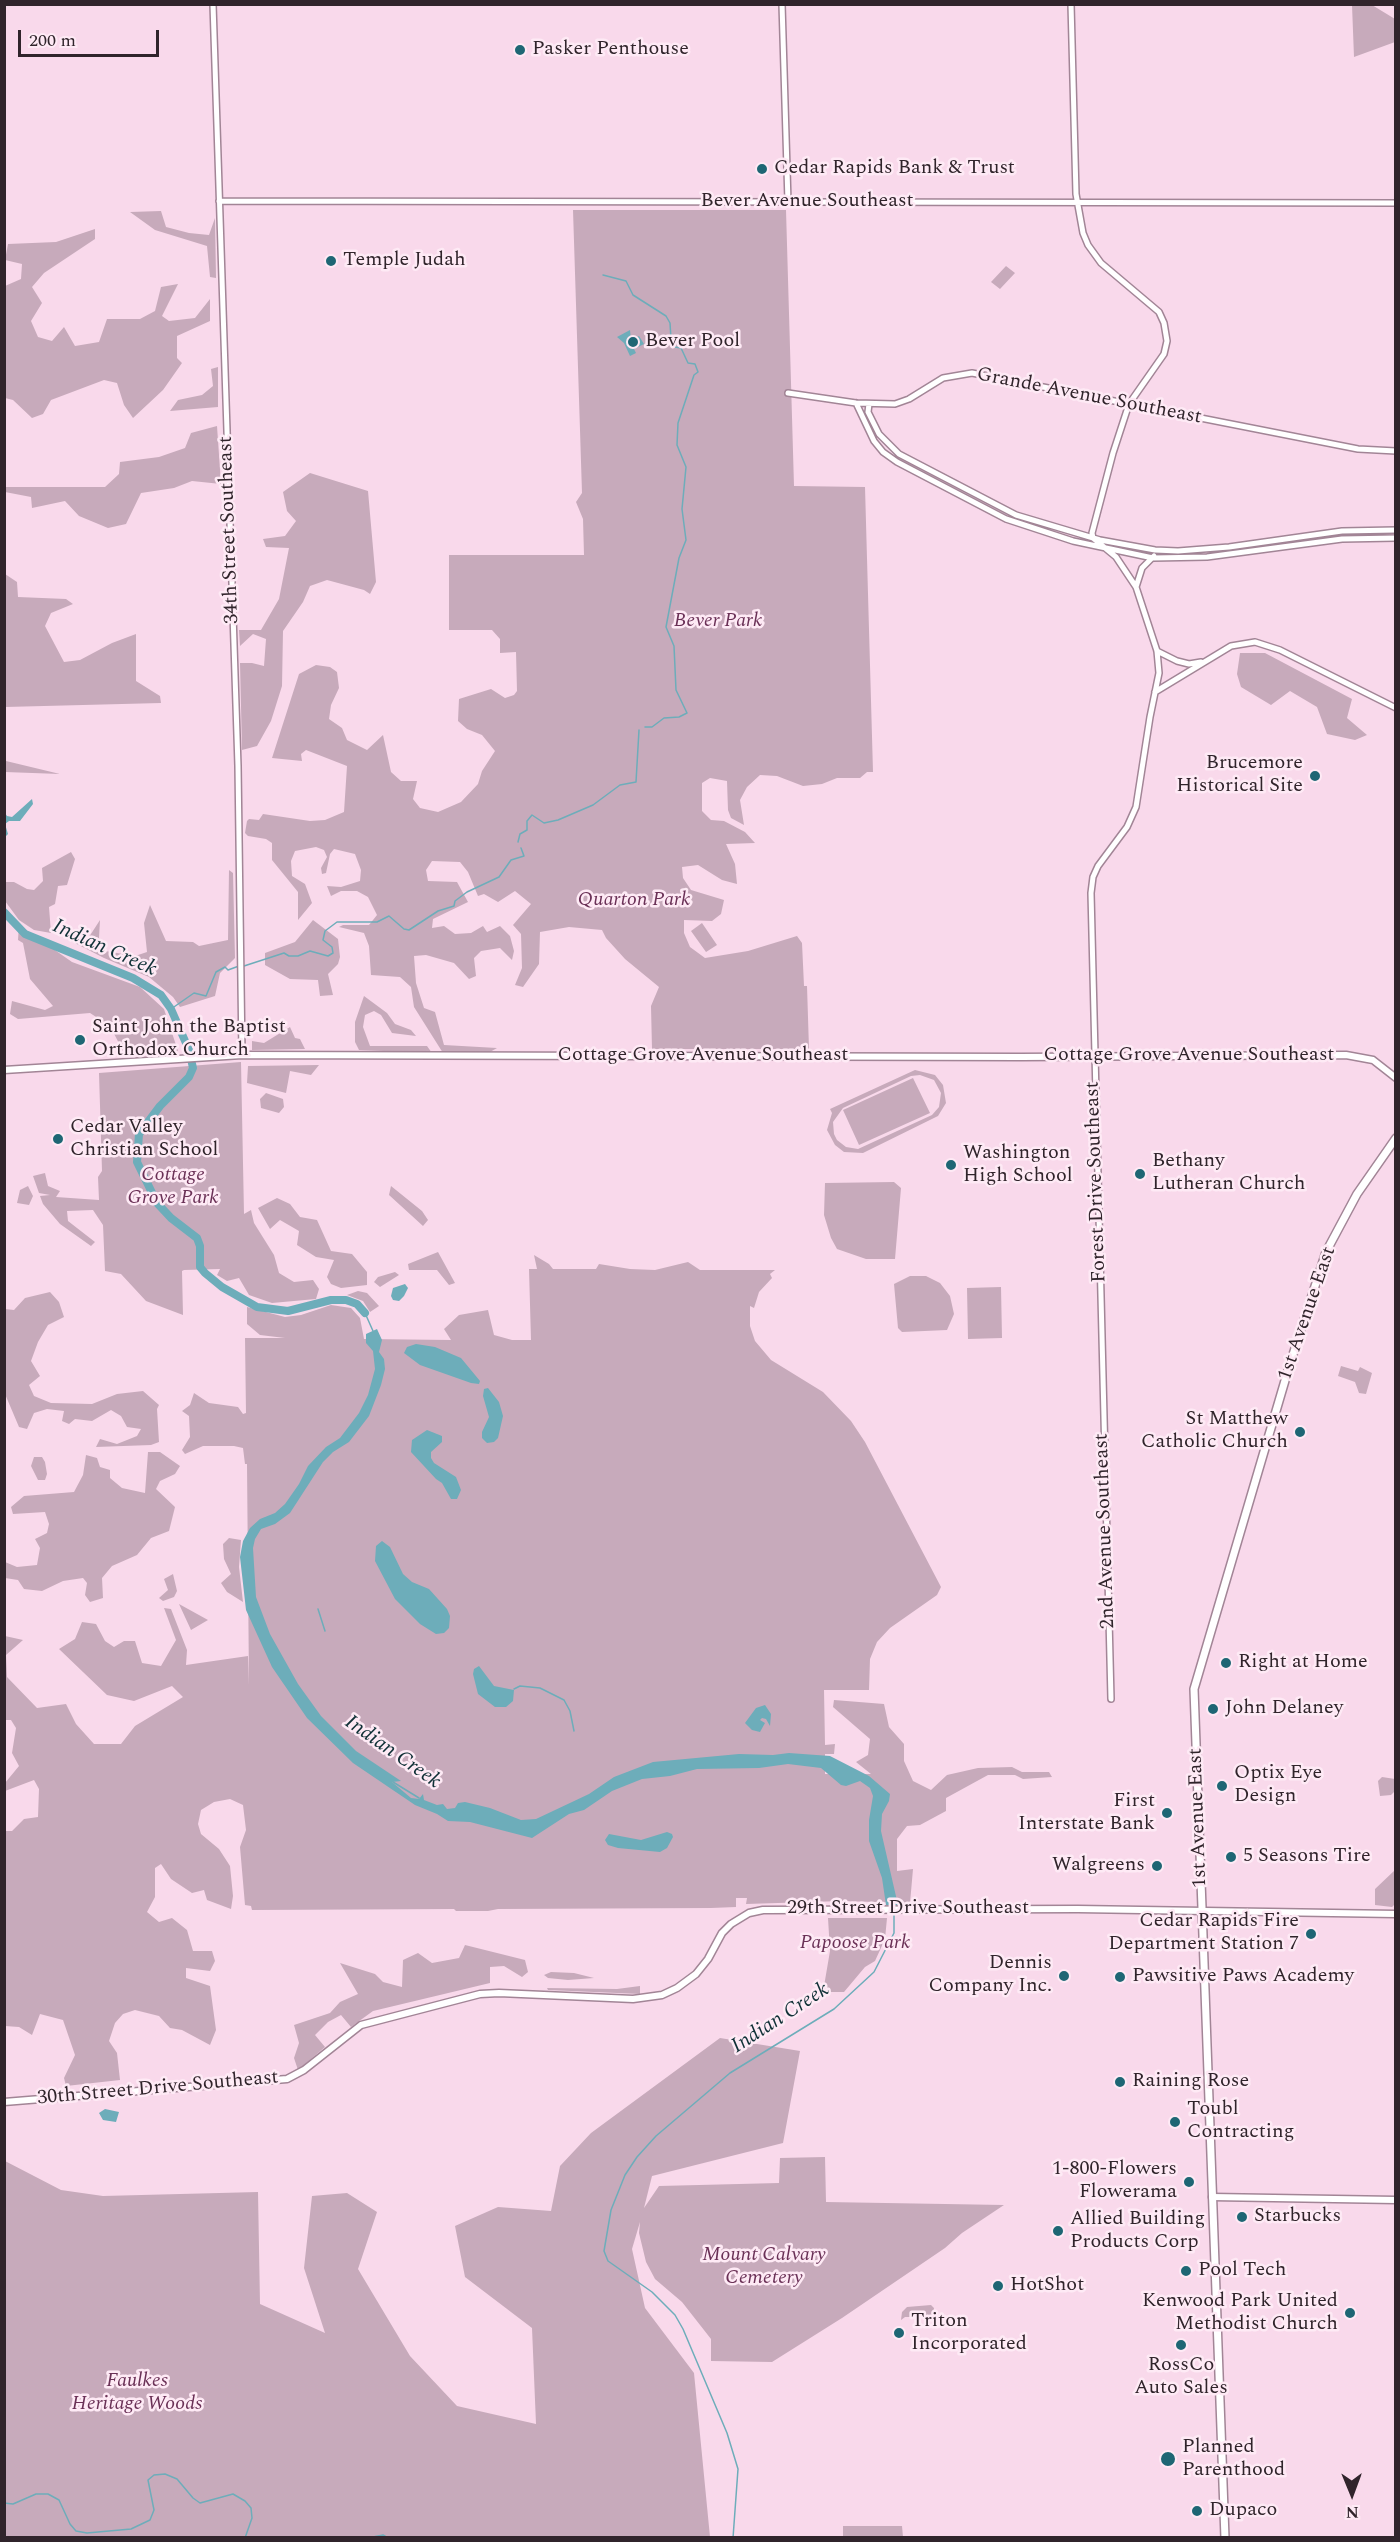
<!DOCTYPE html>
<style>
body{margin:0}
#map{position:relative;width:1400px;height:2542px;overflow:hidden;background:#f9d9eb;font-family:Spectral,serif}
canvas{display:block}
.frame{position:absolute;inset:0;border:6px solid #30242b;pointer-events:none}
.north{position:absolute;left:1322px;top:2464px;width:60px;height:60px;-webkit-text-stroke:4px #feeaf5;paint-order:stroke;rotate:179deg;font-size:16px;font-weight:700;line-height:24px;text-align:center;color:#30242b}
.north::after{content:'';display:block;margin:auto;width:21px;height:27px;background:#30242b;clip-path:polygon(50% 0,100% 100%,50% 72%,0 100%)}
.scale{position:absolute;left:18px;top:30px;width:141px;height:27px;box-sizing:border-box;border:3px solid #30242b;border-top:0;padding-left:8px;font-size:18px;line-height:21px;white-space:nowrap;color:#30242b;-webkit-text-stroke:4px #feeaf5;paint-order:stroke}
</style>
<div id="map">
<canvas width="1400" height="2542"></canvas>
<div class="frame"></div>
<div class="north">N</div>
<div class="scale">200 m</div>
</div>
<script>
const c = document.querySelector('canvas').getContext('2d');
c.lineJoin = 'round';
function fill(path, color) { c.fillStyle = color; c.fill(path, 'evenodd'); }
const toPath = rows => new Path2D(rows.map(r => 'M' + r).join(''));
function trace(path, color, width, dash) { c.strokeStyle = color; c.lineWidth = width; c.lineCap = dash ? 'butt' : 'round'; c.setLineDash(dash || []); c.stroke(path); }
function label(font, color, halo, rows, align = 'center') {
  c.font = font + ' Spectral,serif'; c.lineWidth = 5; c.setLineDash([]); c.textBaseline = 'middle'; c.strokeStyle = halo; c.fillStyle = color; for (const [text, x, y, turn = 0] of rows) {
    c.save(); c.translate(x, y); c.rotate((+turn || 0) * Math.PI / 180); c.textAlign = isNaN(turn) ? turn : align; if (halo) c.strokeText(text, 0, 0); c.fillText(text, 0, 0); c.restore();
  }
}
fill(toPath([
 [1352,5,1372,5,1395,19,1395,42,1354,57],
 [573,210,786,210,794,486,865,487,873,772,867,772,860,778,837,778,822,784,803,786,777,776,760,775,747,787,740,800,744,825,731,818,728,810,727,781,710,778,702,783,702,811,711,820,724,821,745,832,755,843,726,844,735,864,737,884,722,880,698,865,682,867,683,878,691,890,724,900,721,914,712,921,684,920,684,933,690,947,705,958,748,951,797,936,802,943,804,986,807,986,809,1049,652,1049,651,1006,659,987,625,959,606,938,602,930,569,927,540,932,539,964,523,987,515,985,522,968,521,934,513,925,531,904,515,891,498,902,484,894,478,896,468,872,460,862,432,861,426,870,428,881,457,882,468,902,433,919,432,928,444,926,455,934,471,933,483,926,487,932,500,926,510,936,514,951,512,960,500,948,481,951,474,958,476,976,469,979,454,963,426,955,414,956,416,983,424,1008,435,1012,444,1045,497,1048,490,1052,443,1053,414,1007,411,987,400,977,371,975,369,946,364,933,339,927,343,925,369,925,377,915,368,897,357,891,341,891,331,896,327,886,341,887,360,881,361,870,355,854,334,849,330,854,326,873,322,874,321,868,327,857,324,850,316,847,295,851,291,861,292,876,305,884,312,903,298,920,298,892,272,860,272,843,266,839,248,836,245,833,247,821,249,819,259,820,263,814,310,821,325,820,344,812,347,766,306,750,301,754,302,761,272,758,299,674,316,665,330,667,337,672,339,688,331,705,329,719,342,728,347,740,367,750,383,735,391,772,401,781,417,781,413,799,420,808,438,812,461,802,478,784,482,771,495,751,482,735,467,729,458,721,459,699,491,689,505,698,514,695,517,691,516,652,500,653,500,639,492,630,449,630,449,555,584,555,583,519,576,502,582,493],
 [161,211,166,227,189,233,209,235,215,218,216,278,210,277,207,246,155,230,130,212],
 [95,229,95,239,44,273,32,287,42,303,31,321,38,337,52,341,64,327,75,346,99,342,107,319,140,319,155,311,161,287,178,284,162,316,169,321,195,318,210,299,210,321,177,336,177,358,182,363,163,390,133,418,124,405,117,383,104,380,51,400,43,414,32,418,13,400,5,398,5,286,21,279,22,264,5,260,8,244,56,242],
 [1006,266,1015,273,1000,289,991,282],
 [218,367,218,407,170,411,178,400,202,395,213,386,211,369],
 [217,426,221,484,192,481,174,488,141,493,126,524,108,528,79,516,65,501,32,508,31,497,5,492,5,487,105,487,119,474,120,462,159,457,185,448,191,433],
 [310,473,368,491,376,582,370,594,364,590,327,580,310,586,303,602,283,631,282,686,271,721,257,746,242,750,240,663,252,663,264,666,266,639,253,634,240,646,239,630,261,630,279,599,289,548,266,547,263,539,285,536,296,521,287,511,283,492],
 [5,574,17,582,18,597,66,599,73,604,51,613,45,626,64,662,80,660,112,643,136,634,136,681,160,696,161,703,5,707],
 [1240,653,1265,653,1352,699,1347,718,1367,735,1355,740,1327,734,1317,707,1290,691,1271,705,1241,687,1237,674],
 [5,760,6,761,60,774,5,772],
 [71,852,75,859,67,885,58,886,55,904,49,907,51,933,34,930,19,920,5,901,5,882,14,882,27,889,34,890,43,881,42,868],
 [229,870,233,873,235,958,220,973,215,996,180,1007,173,997,149,977,104,958,69,940,73,937,89,937,100,920,99,938,105,951,135,956,147,952,144,923,150,905,166,941,193,942,199,946,228,940],
 [313,920,338,939,340,957,338,964,328,974,333,995,320,996,318,980,290,979,265,965,265,953,295,942],
 [702,923,717,945,706,952,691,931],
 [19,925,72,962,140,987,164,1009,178,1051,123,1051,110,1026,90,1013,18,1019,10,1014,12,1001,45,1010,53,1006,30,979,23,943,18,940],
 [364,996,387,1013,395,1024,411,1030,416,1036,392,1033,381,1015,374,1011,365,1015,363,1027,370,1046,427,1046,432,1053,359,1050,355,1042,355,1022],
 [290,1027,295,1038,300,1039,305,1049,252,1050,252,1041,264,1043],
 [241,1062,244,1214,251,1210,254,1223,274,1255,279,1273,294,1282,313,1280,319,1289,316,1299,272,1303,249,1295,239,1278,227,1281,217,1275,220,1269,184,1270,182,1271,183,1315,146,1301,121,1274,105,1271,103,1225,93,1210,67,1211,68,1221,95,1242,91,1246,60,1224,43,1204,40,1196,50,1195,39,1193,33,1176,45,1173,48,1186,60,1191,56,1197,99,1200,98,1177,102,1171,99,1073],
 [319,1065,311,1075,290,1071,286,1093,247,1083,248,1066],
 [915,1070,935,1075,943,1085,946,1103,938,1116,863,1153,844,1152,835,1145,827,1130,832,1113,830,1109],
 [920,1075,934,1080,941,1093,939,1107,932,1115,858,1149,846,1147,837,1140,834,1134,833,1122,843,1108,911,1076],
 [913,1078,930,1113,859,1145,843,1110],
 [266,1093,283,1099,284,1107,279,1113,261,1108,260,1099],
 [894,1182,901,1188,895,1259,866,1259,837,1249,831,1238,824,1215,825,1183],
 [28,1186,33,1196,29,1205,17,1203,20,1190],
 [391,1186,422,1211,428,1220,423,1226,389,1195],
 [277,1198,290,1204,300,1217,317,1220,331,1251,352,1254,367,1272,367,1285,341,1288,331,1284,327,1277,334,1260,316,1257,297,1245,299,1231,280,1220,270,1229,258,1208],
 [438,1252,455,1283,449,1285,437,1270,409,1270,408,1264],
 [534,1255,549,1264,553,1269,596,1269,599,1264,630,1269,655,1270,688,1262,700,1270,775,1270,770,1274,772,1278,759,1292,754,1308,750,1306,750,1326,755,1341,771,1360,823,1392,851,1421,865,1442,941,1587,937,1595,890,1628,877,1642,870,1659,869,1690,824,1690,825,1745,835,1744,834,1754,825,1754,825,1774,871,1774,856,1762,868,1755,870,1739,833,1707,834,1700,884,1704,889,1727,904,1744,904,1761,913,1781,931,1790,947,1775,978,1768,1012,1767,1022,1772,1049,1772,1052,1777,1023,1779,1015,1775,988,1775,946,1798,946,1811,920,1825,907,1826,897,1839,897,1871,913,1869,910,1903,842,1901,746,1904,747,1898,736,1898,736,1907,711,1908,498,1909,488,1911,456,1911,454,1909,252,1910,251,1906,245,1905,240,1847,246,1830,243,1805,230,1799,214,1802,201,1810,198,1824,201,1834,219,1849,230,1866,233,1896,231,1909,207,1900,204,1890,192,1893,171,1879,161,1864,155,1868,155,1897,147,1912,159,1922,172,1918,187,1930,193,1951,212,1951,215,1961,210,1971,186,1968,186,1978,210,1986,216,2030,210,2045,182,2030,170,2028,159,2016,135,2010,123,2014,115,2023,109,2041,117,2053,120,2080,66,2086,64,2078,75,2055,63,2020,40,2014,32,2035,19,2027,5,2026,5,1831,12,1831,24,1819,38,1817,39,1789,34,1780,5,1791,5,1783,19,1766,12,1753,16,1728,11,1720,5,1720,5,1636,23,1640,6,1655,7,1677,37,1708,66,1704,76,1724,94,1744,121,1744,135,1726,183,1697,172,1686,134,1701,107,1695,59,1649,75,1639,82,1622,96,1624,105,1641,114,1647,124,1641,135,1641,142,1663,161,1666,176,1640,164,1608,171,1609,187,1650,186,1665,248,1656,249,1685,247,1464,245,1464,243,1448,234,1446,203,1446,185,1454,182,1450,190,1437,189,1416,182,1411,190,1405,194,1393,209,1403,238,1407,243,1414,246,1413,245,1338,285,1338,260,1335,247,1324,247,1307,285,1317,301,1315,331,1305,351,1308,360,1318,364,1339,451,1340,444,1329,459,1315,488,1310,494,1335,512,1340,531,1340,529,1269,537,1269],
 [395,1272,399,1275,380,1287,374,1282,378,1277],
 [910,1276,926,1276,940,1283,950,1296,954,1314,947,1330,902,1332,898,1328,894,1284],
 [1001,1287,1002,1338,968,1339,967,1288],
 [358,1291,367,1293,379,1306,370,1312,363,1301,347,1295],
 [50,1292,59,1302,64,1317,48,1325,38,1342,31,1361,40,1376,29,1385,34,1396,51,1403,92,1404,117,1394,143,1391,159,1405,157,1409,159,1442,151,1445,96,1447,100,1439,117,1444,137,1436,141,1429,127,1427,121,1416,111,1410,92,1421,75,1419,69,1424,62,1421,64,1411,47,1409,34,1413,27,1429,19,1427,5,1394,4,1337,6,1334,5,1332,5,1309,14,1310,25,1298],
 [1341,1366,1358,1371,1360,1367,1372,1373,1366,1394,1359,1393,1355,1382,1338,1376],
 [148,1452,160,1452,180,1466,175,1474,160,1481,156,1489,175,1507,169,1531,151,1538,137,1555,112,1566,102,1578,103,1598,90,1602,85,1595,87,1583,83,1578,63,1581,42,1591,24,1589,18,1580,5,1578,5,1562,17,1567,37,1565,40,1548,35,1539,47,1533,49,1524,45,1512,13,1514,11,1507,24,1496,74,1492,83,1475,86,1455,97,1458,100,1467,110,1470,110,1478,122,1488,145,1493],
 [34,1457,42,1457,45,1462,47,1474,45,1480,38,1480,31,1466],
 [229,1538,241,1540,239,1567,243,1602,227,1592,221,1583,231,1574,224,1559,223,1544],
 [173,1574,177,1591,174,1597,163,1601,159,1598,168,1590,164,1579],
 [179,1604,208,1620,191,1630],
 [1382,1777,1395,1779,1395,1791,1391,1795,1380,1796,1378,1781],
 [1395,1870,1395,1904,1392,1907,1375,1905,1375,1889],
 [828,1918,887,1918,885,1939,875,1961,865,1967,844,1992,823,1992,830,1951],
 [465,1945,525,1960,528,1972,522,1977,504,1966,490,1967,490,1983,373,2011,351,2027,341,2015,328,2022,315,2035,325,2047,298,2070,294,2058,299,2043,294,2025,330,2013,340,2002,358,1994,340,1963,375,1974,383,1982,402,1987,403,1960,418,1953,432,1963,459,1958],
 [551,1972,574,1973,594,1978,568,1980,548,1978,544,1975],
 [640,1986,640,1994,548,1990,547,1988,617,1989],
 [720,2038,800,2051,783,2143,652,2176,644,2208,659,2186,779,2183,780,2158,825,2157,826,2202,1004,2205,962,2233,945,2248,842,2318,772,2362,711,2361,711,2339,682,2302,655,2279,646,2262,639,2233,640,2222,632,2249,645,2308,694,2373,710,2537,5,2537,5,2161,61,2190,103,2196,258,2192,260,2304,325,2333,304,2268,312,2196,347,2193,377,2212,358,2269,410,2356,457,2406,536,2424,532,2328,465,2277,455,2226,498,2207,551,2211,560,2166,591,2133],
 [931,2305,934,2308,933,2317,905,2317,901,2320,902,2312,907,2307],
 [843,2526,902,2526,903,2537,843,2537]
]), '#c7aabb');
fill(toPath([
 [630,330,631,340,639,336,644,344,634,349,636,353,630,356,624,343,617,337],
 [32,799,33,804,20,821,9,821,5,824,8,834,5,837,5,813,7,816,12,817],
 [405,1284,408,1288,404,1296,399,1301,393,1300,391,1296,393,1288],
 [377,1329,382,1340,379,1352,384,1359,385,1369,381,1385,369,1416,349,1442,333,1452,323,1462,290,1513,275,1524,261,1529,255,1539,253,1548,256,1597,270,1634,298,1684,321,1716,356,1751,401,1781,392,1782,411,1798,419,1799,423,1794,424,1800,437,1805,443,1804,447,1809,455,1808,458,1803,465,1802,490,1808,521,1820,536,1819,589,1794,614,1777,653,1762,739,1754,773,1755,789,1753,830,1756,869,1776,890,1794,889,1801,882,1814,881,1831,898,1905,886,1905,882,1878,869,1841,869,1820,873,1796,870,1788,860,1781,846,1786,841,1785,821,1768,788,1764,759,1768,697,1769,670,1776,642,1779,612,1791,584,1810,569,1814,532,1838,470,1822,448,1821,437,1814,415,1805,353,1763,307,1718,272,1667,246,1610,240,1557,243,1541,250,1528,260,1519,275,1513,285,1504,299,1484,308,1466,326,1447,340,1438,359,1413,368,1395,375,1369,373,1351,366,1343,366,1334],
 [416,1344,435,1347,461,1358,480,1381,479,1384,471,1383,420,1365,404,1353,407,1347],
 [488,1388,499,1402,503,1416,498,1438,494,1442,487,1443,482,1438,482,1432,489,1417,483,1396,484,1389],
 [427,1430,442,1436,442,1442,431,1452,431,1458,434,1463,456,1477,461,1490,457,1499,451,1499,442,1483,436,1479,411,1452,412,1440],
 [382,1541,390,1547,403,1574,412,1582,429,1589,447,1609,450,1616,449,1628,444,1633,436,1634,420,1624,395,1599,375,1561,376,1546],
 [479,1666,494,1686,514,1690,513,1701,506,1707,495,1707,478,1694,473,1674,474,1669],
 [765,1705,771,1714,770,1726,766,1719,762,1718,760,1720,765,1723,760,1732,752,1730,745,1723,756,1708],
 [667,1832,672,1834,673,1837,667,1848,660,1852,618,1848,608,1845,605,1840,609,1834,641,1840],
 [105,2109,119,2112,116,2122,103,2120,99,2113]
]), '#6dadba');
trace(toPath([
 [603,275,626,281,633,295,666,316,670,323,671,339,675,347,681,348,688,363,695,364,698,372,694,375,678,423,677,445,686,467,682,509,686,540,679,558,666,627,674,646,676,690,687,713,679,717,664,718,652,727,645,727],
 [518,842,520,834,527,830,527,821,532,815,544,823,558,820,593,805,620,785,636,782,639,730],
 [244,966,284,953,289,956,298,956,310,951,328,956,333,953,332,947,323,940,325,931,337,922,377,922,389,916,404,929,409,930,438,911,454,906,455,901,467,892,499,877,511,860,524,856,521,848],
 [171,1009,194,993,206,996,216,972,225,967,228,970,239,966],
 [365,1313,373,1331],
 [318,1609,325,1631],
 [514,1689,520,1686,540,1688,564,1700,570,1711,574,1731],
 [393,1782,419,1798],
 [4,2503,13,2504,36,2494,48,2494,59,2500,70,2524,76,2531,87,2533,131,2529,150,2520,154,2510,148,2480,154,2475,165,2474,177,2479,193,2498,200,2503,233,2494,245,2501,251,2508,252,2518,245,2538],
 [368,2538,383,2535,388,2538],
 [733,2538,738,2469,727,2433,683,2329,675,2315,652,2292,608,2261,604,2251,611,2210,625,2175,637,2157,656,2136,730,2073,834,2009,874,1972,894,1933,894,1911]
]), '#6dadba', 1.5);
trace(toPath([
 [4,912,25,934,133,978,161,995,171,1009,189,1050,193,1068,189,1077,160,1106,139,1134,137,1162,157,1203,171,1218,197,1238,200,1246,200,1267,205,1273,222,1287,257,1307,288,1311,331,1300,346,1300,357,1304,365,1313]
]), '#6dadba', 8);
const tertiary = toPath([
 [213,4,238,766,242,1055],
 [782,4,788,202],
 [1071,4,1076,194,1083,233,1088,245,1101,263,1159,312,1164,323,1167,341,1164,354,1129,404,1113,453,1092,533,1093,538,1116,557,1136,587,1157,651,1159,673,1150,717,1136,807,1127,827,1098,866,1093,877,1091,893,1111,1699],
 [219,201,1396,203],
 [788,393,856,403,895,404,909,399,943,378,972,373,1358,449,1396,451],
 [856,403,874,441,883,452,897,462,1006,519,1073,541,1153,558,1207,557,1342,539,1396,538],
 [869,404,868,412,879,434,899,454,1016,515,1100,540,1155,550,1178,551,1229,547,1342,531,1396,530],
 [1136,587,1142,568,1154,556],
 [1157,651,1177,661,1189,664,1201,662],
 [1155,692,1231,646,1255,642,1280,650,1396,708]
]);
const secondary = toPath([
 [4,1070,242,1055,1021,1057,1346,1055,1373,1060,1396,1078],
 [4,2102,287,2079,304,2070,361,2025,480,1994,499,1993,633,1999,662,1995,677,1988,696,1974,708,1959,722,1933,731,1924,749,1913,763,1910,1078,1909,1396,1914],
 [1212,2197,1396,2200]
]);
const primary = toPath([
 [1225,2538,1194,1689,1289,1367,1326,1252,1357,1194,1396,1138]
]);
trace(tertiary, '#a28596', 8);
trace(secondary, '#a28596', 9);
trace(primary, '#a28596', 10);
trace(tertiary, '#fff', 5);
trace(secondary, '#fff', 6);
trace(primary, '#fff', 7);
for (const [x, y, r, color] of [
 [520,50,6,"#1e6674"],
 [762,169,6,"#1e6674"],
 [331,261,6,"#1e6674"],
 [633,342,6,"#1e6674"],
 [1315,776,6,"#1e6674"],
 [80,1040,6,"#1e6674"],
 [58,1139,6,"#1e6674"],
 [951,1165,6,"#1e6674"],
 [1140,1174,6,"#1e6674"],
 [1300,1432,6,"#1e6674"],
 [1226,1663,6,"#1e6674"],
 [1213,1709,6,"#1e6674"],
 [1222,1786,6,"#1e6674"],
 [1167,1813,6,"#1e6674"],
 [1231,1857,6,"#1e6674"],
 [1157,1866,6,"#1e6674"],
 [1311,1934,6,"#1e6674"],
 [1064,1976,6,"#1e6674"],
 [1120,1977,6,"#1e6674"],
 [1120,2082,6,"#1e6674"],
 [1175,2122,6,"#1e6674"],
 [1189,2182,6,"#1e6674"],
 [1242,2217,6,"#1e6674"],
 [1058,2231,6,"#1e6674"],
 [1186,2271,6,"#1e6674"],
 [998,2286,6,"#1e6674"],
 [1350,2313,6,"#1e6674"],
 [899,2333,6,"#1e6674"],
 [1181,2345,6,"#1e6674"],
 [1168,2459,8,"#1e6674"],
 [1197,2511,6,"#1e6674"]
]) { const dot = new Path2D(); dot.arc(x, y, r, 0, 2 * Math.PI); c.fillStyle = color; c.fill(dot); trace(dot, '#feeaf5', 2); }
label('20px', '#30242b', '#feeaf5', [
 ["Pasker Penthouse",532,50],
 ["Cedar Rapids Bank & Trust",774,169],
 ["Temple Judah",343,261],
 ["Bever Pool",645,342],
 ["Brucemore",1303,764,"right"],
 ["Historical Site",1303,787,"right"],
 ["Saint John the Baptist",92,1028],
 ["Orthodox Church",92,1051],
 ["Cedar Valley",70,1128],
 ["Christian School",70,1151],
 ["Washington",963,1154],
 ["High School",963,1177],
 ["Bethany",1152,1162],
 ["Lutheran Church",1152,1185],
 ["St Matthew",1288,1420,"right"],
 ["Catholic Church",1288,1443,"right"],
 ["Right at Home",1238,1663],
 ["John Delaney",1225,1709],
 ["Optix Eye",1234,1774],
 ["Design",1234,1797],
 ["First",1155,1802,"right"],
 ["Interstate Bank",1155,1825,"right"],
 ["5 Seasons Tire",1243,1857],
 ["Walgreens",1145,1866,"right"],
 ["Cedar Rapids Fire",1299,1922,"right"],
 ["Department Station 7",1299,1945,"right"],
 ["Dennis",1052,1964,"right"],
 ["Company Inc.",1052,1987,"right"],
 ["Pawsitive Paws Academy",1132,1977],
 ["Raining Rose",1132,2082],
 ["Toubl",1187,2110],
 ["Contracting",1187,2133],
 ["1-800-Flowers",1177,2170,"right"],
 ["Flowerama",1177,2193,"right"],
 ["Starbucks",1254,2217],
 ["Allied Building",1070,2220],
 ["Products Corp",1070,2243],
 ["Pool Tech",1198,2271],
 ["HotShot",1010,2286],
 ["Kenwood Park United",1338,2302,"right"],
 ["Methodist Church",1338,2325,"right"],
 ["Triton",911,2322],
 ["Incorporated",911,2345],
 ["RossCo",1181,2366,"center"],
 ["Auto Sales",1181,2389,"center"],
 ["Planned",1182,2448],
 ["Parenthood",1182,2471],
 ["Dupaco",1209,2511]
], 'left');
label('20px', '#30242b', '#feeaf5', [
 ["Bever Avenue Southeast",807,202],
 ["Grande Avenue Southeast",1089,397,11],
 ["34th Street Southeast",230,530,-92],
 ["Cottage Grove Avenue Southeast",703,1056],
 ["Cottage Grove Avenue Southeast",1189,1056],
 ["Forest Drive Southeast",1097,1182,-92],
 ["1st Avenue East",1308,1314,-71],
 ["2nd Avenue Southeast",1106,1531,-92],
 ["1st Avenue East",1199,1818,-92],
 ["29th Street Drive Southeast",908,1909],
 ["30th Street Drive Southeast",158,2089,-5]
]);
label('italic 20px', '#6a3056', '#feeaf5', [
 ["Bever Park",718,622],
 ["Quarton Park",634,901],
 ["Cottage",173,1176],
 ["Grove Park",173,1199],
 ["Papoose Park",855,1944],
 ["Mount Calvary",764,2256],
 ["Cemetery",764,2279],
 ["Faulkes",137,2382],
 ["Heritage Woods",137,2405]
]);
label('italic 21px', '#0f3036', '#feeaf5', [
 ["Indian Creek",104,949,24],
 ["Indian Creek",392,1753,35],
 ["Indian Creek",781,2019,-33]
]);
</script>
